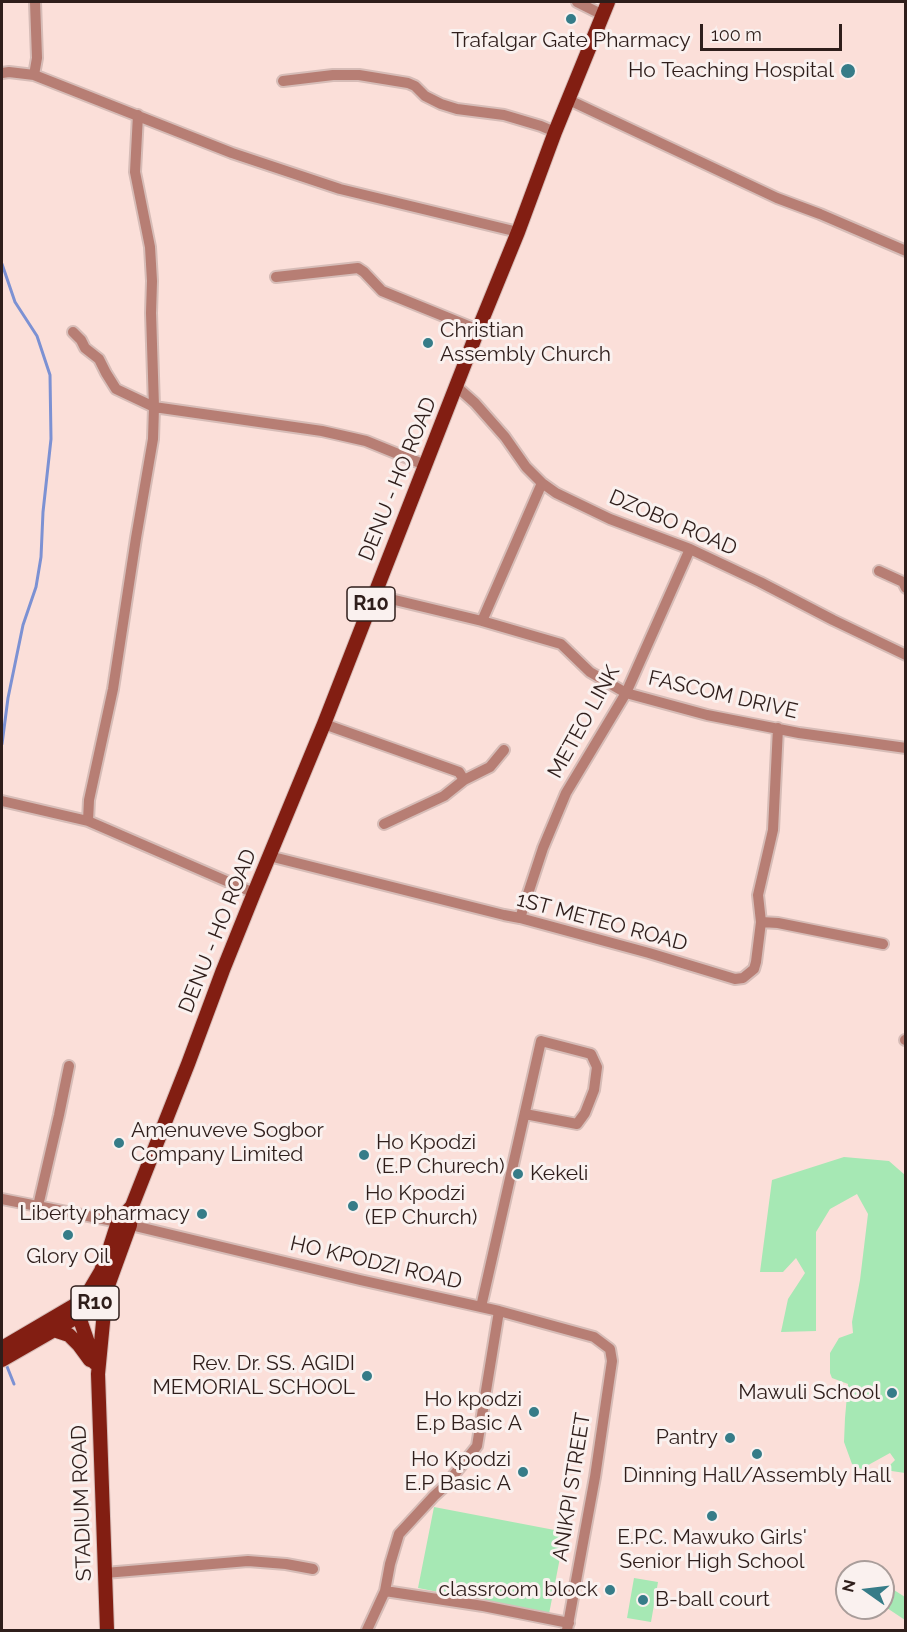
<!DOCTYPE html>
<style>
body{margin:0}
#map{position:relative;width:907px;height:1632px;overflow:hidden;background:#fbdfd9;font-family:Raleway,sans-serif}
canvas{display:block}
.frame{position:absolute;inset:0;border:3px solid #2f1e1b;pointer-events:none}
.north{position:absolute;left:835px;top:1560px;width:60px;height:60px;box-sizing:border-box;background:#faf1ef;border:2px solid #a99d9a;border-radius:50%;rotate:284deg;font-size:16px;font-weight:700;line-height:24px;text-align:center;color:#2f1e1b}
.north::after{content:'';display:block;margin:auto;width:21px;height:27px;background:#367c88;clip-path:polygon(50% 0,100% 100%,50% 72%,0 100%)}
.scale{position:absolute;left:700px;top:24px;width:142px;height:27px;box-sizing:border-box;border:3px solid #2f1e1b;border-top:0;padding-left:8px;font-size:18px;line-height:21px;white-space:nowrap;color:#2f1e1b;-webkit-text-stroke:4px #faf1ef;paint-order:stroke}
</style>
<div id="map">
<canvas width="907" height="1632"></canvas>
<div class="frame"></div>
<div class="north">N</div>
<div class="scale">100 m</div>
</div>
<script>
const c = document.querySelector('canvas').getContext('2d');
c.lineJoin = 'round';
function fill(path, color) { c.fillStyle = color; c.fill(path, 'evenodd'); }
const toPath = rows => new Path2D(rows.map(r => 'M' + r).join(''));
function trace(path, color, width, dash) { c.strokeStyle = color; c.lineWidth = width; c.lineCap = dash ? 'butt' : 'round'; c.setLineDash(dash || []); c.stroke(path); }
function label(font, color, halo, rows, align = 'center') {
  c.font = font + ' Raleway,sans-serif'; c.lineWidth = 6; c.setLineDash([]); c.textBaseline = 'middle'; c.strokeStyle = halo; c.fillStyle = color; for (const [text, x, y, turn = 0] of rows) {
    c.save(); c.translate(x, y); c.rotate((+turn || 0) * Math.PI / 180); c.textAlign = isNaN(turn) ? turn : align; if (halo) c.strokeText(text, 0, 0); c.fillText(text, 0, 0); c.restore();
  }
}
fill(toPath([
 [844,1157,889,1161,905,1175,905,1473,885,1470,895,1460,890,1453,861,1469,852,1464,844,1442,845,1418,848,1384,832,1378,830,1373,830,1353,839,1338,853,1333,852,1322,860,1280,868,1214,857,1194,830,1209,816,1232,816,1331,781,1332,788,1299,805,1273,796,1258,783,1272,760,1272,772,1180],
 [434,1507,565,1532,549,1614,418,1588],
 [634,1578,658,1582,651,1622,627,1618],
 [894,1590,905,1597,905,1620,887,1608,887,1600]
]), '#a6e8b4');
trace(toPath([
 [2,264,15,302,37,336,50,375,51,439,43,512,41,557,36,587,23,625,8,698,2,744],
 [6,1364,14,1384]
]), '#7c91d3', 3);
const minor = toPath([
 [577,2,603,15],
 [2,73,9,72,34,75,232,153,340,189,518,232],
 [34,75,37,58,35,2],
 [283,81,333,75,359,75,408,83,415,86,425,96,441,104,457,109,504,115,541,126,555,132],
 [569,100,777,198,820,214,906,251],
 [138,115,135,172,150,247,152,281,151,313,154,407,153,439,136,538,113,689,89,800,88,821,254,893],
 [276,277,358,268,364,272,382,291,478,330],
 [73,332,81,340,85,348,99,359,106,373,116,389,154,407,322,431,366,441,425,465],
 [457,387,475,403,505,437,526,467,542,483,556,493,610,519,690,549,760,582,833,620,906,655],
 [879,571,903,582,906,588],
 [374,595,482,621,561,644,590,672,626,693,707,715,799,733,906,748],
 [482,621,542,483],
 [324,724,459,772,464,780,444,796,384,824],
 [464,780,490,767,504,750],
 [2,801,88,821],
 [269,856,504,915,520,918,649,953,735,979,743,978,754,969,756,962,761,922,778,923,883,944],
 [520,918,543,848,566,793,626,693,690,549],
 [761,922,758,895,773,830,778,728],
 [905,1040,906,1040],
 [2,1199,118,1222,360,1280,499,1311,594,1337,610,1349,612,1361,595,1477,567,1630],
 [38,1206,59,1115,69,1066],
 [481,1307,541,1041,591,1054,597,1067,594,1090,585,1113,577,1124,525,1114],
 [105,1573,248,1561,286,1564,313,1569],
 [385,1591,483,1606,569,1623],
 [367,1630,385,1591,390,1564,399,1534,434,1496,445,1486,477,1446,499,1311]
]);
const major = toPath([
 [106,1291,98,1374,107,1630],
 [76,1308,95,1363],
 [54,1330,69,1335,79,1345,90,1360],
 [2,1348,75,1305,88,1293,101,1271,110,1247,118,1222,132,1206],
 [2,1360,89,1310,106,1291,130,1225,132,1206,188,1064,223,970,254,893,324,724,478,330,518,232,555,132,608,2]
]);
trace(minor, '#d6bcb7', 14);
trace(major, '#d6bcb7', 16);
trace(minor, '#b77e74', 10);
trace(major, '#821e12', 14);
for (const [x, y, r, color] of [
 [571,19,6,"#367c88"],
 [848,71,8,"#367c88"],
 [428,343,6,"#367c88"],
 [119,1143,6,"#367c88"],
 [364,1155,6,"#367c88"],
 [518,1174,6,"#367c88"],
 [353,1206,6,"#367c88"],
 [202,1214,6,"#367c88"],
 [68,1235,6,"#367c88"],
 [367,1376,6,"#367c88"],
 [892,1393,6,"#367c88"],
 [534,1412,6,"#367c88"],
 [730,1438,6,"#367c88"],
 [757,1454,6,"#367c88"],
 [523,1472,6,"#367c88"],
 [712,1516,6,"#367c88"],
 [610,1590,6,"#367c88"],
 [643,1600,6,"#367c88"]
]) { const dot = new Path2D(); dot.arc(x, y, r, 0, 2 * Math.PI); c.fillStyle = color; c.fill(dot); trace(dot, '#faf1ef', 2); }
for (const [x, y, w] of [
 [371,604,48],
 [95,1303,48]
]) { const box = new Path2D(); box.roundRect(x - w / 2, y - 17, w, 34, 4.5); c.fillStyle = '#faf1ef'; c.fill(box); trace(box, '#2f1e1b', 1.5); }
label('bold 20px', '#2f1e1b', null, [
 ["R10",371,604],
 ["R10",95,1303]
]);
label('21px', '#2f1e1b', '#faf1ef', [
 ["Trafalgar Gate Pharmacy",571,41,"center"],
 ["Ho Teaching Hospital",834,71],
 ["Christian",440,331,"left"],
 ["Assembly Church",440,355,"left"],
 ["Amenuveve Sogbor",131,1131,"left"],
 ["Company Limited",131,1155,"left"],
 ["Ho Kpodzi",376,1143,"left"],
 ["(E.P Churech)",376,1167,"left"],
 ["Kekeli",530,1174,"left"],
 ["Ho Kpodzi",365,1194,"left"],
 ["(EP Church)",365,1218,"left"],
 ["Liberty pharmacy",190,1214],
 ["Glory Oil",68,1257,"center"],
 ["Rev. Dr. SS. AGIDI",355,1364],
 ["MEMORIAL SCHOOL",355,1388],
 ["Mawuli School",880,1393],
 ["Ho kpodzi",522,1400],
 ["E.p Basic A",522,1424],
 ["Pantry",718,1438],
 ["Ho Kpodzi",511,1460],
 ["E.P Basic A",511,1484],
 ["Dinning Hall/Assembly Hall",757,1476,"center"],
 ["E.P.C. Mawuko Girls'",712,1538,"center"],
 ["Senior High School",712,1562,"center"],
 ["classroom block",598,1590],
 ["B-ball court",655,1600,"left"]
], 'right');
label('21px', '#2f1e1b', '#faf1ef', [
 ["DENU - HO ROAD",398,479,-68],
 ["DZOBO ROAD",673,523,23],
 ["FASCOM DRIVE",723,695,13],
 ["METEO LINK",584,722,-61],
 ["1ST METEO ROAD",602,922,15],
 ["DENU - HO ROAD",218,931,-68],
 ["HO KPODZI ROAD",376,1263,13],
 ["ANIKPI STREET",572,1487,-81],
 ["STADIUM ROAD",82,1503,-92]
]);
</script>
